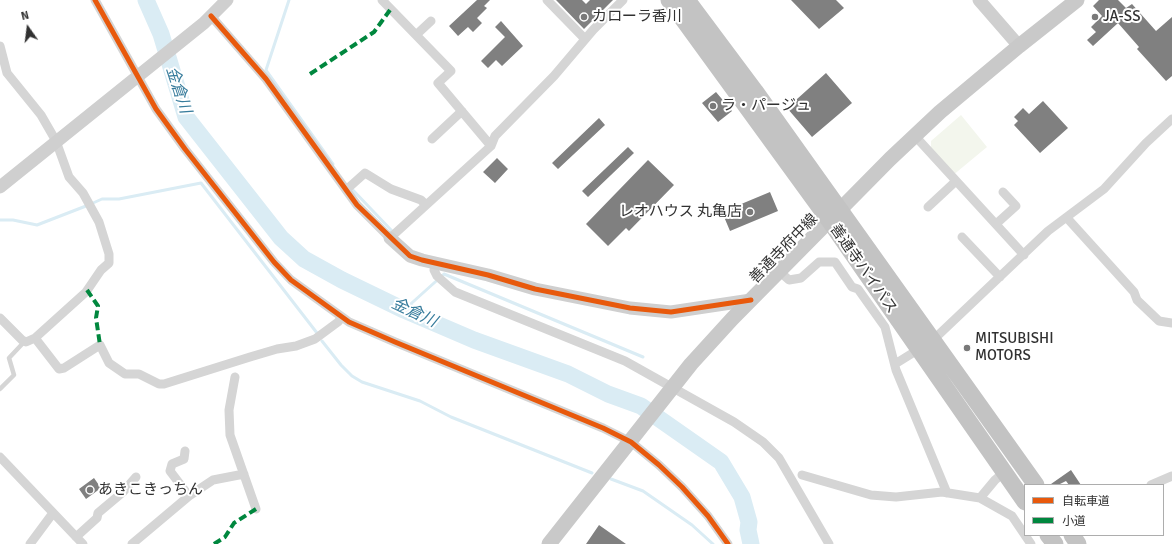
<!DOCTYPE html>
<meta charset="utf-8">
<style>
body{margin:0}
#map{position:relative;width:1172px;height:544px;overflow:hidden;background:#fff;font-family:Signika,"Noto Sans JP",sans-serif}
canvas{display:block}
.legend{position:absolute;left:1024px;top:484px;width:140px;height:52px;box-sizing:border-box;background:#fff;border:1px solid #adadad;margin:0;padding:5px 7px;list-style:none;font-size:12px;color:#313131}
.legend li{display:flex;align-items:center;gap:8px;height:20px}
.legend b{width:20px;border:1px solid #adadad}
.north{position:absolute;left:8px;top:8px;width:40px;height:40px;-webkit-text-stroke:3px #fff;paint-order:stroke;rotate:346deg;font-size:11px;font-weight:700;line-height:16px;text-align:center;color:#313131}
.north::after{content:'';display:block;margin:auto;width:14px;height:18px;background:#313131;clip-path:polygon(50% 0,100% 100%,50% 72%,0 100%)}
</style>
<div id="map">
<canvas width="1172" height="544"></canvas>
<ul class="legend">
<li><b style="height:5px;background:#e8590c"></b>自転車道</li>
<li><b style="height:5px;background:#00873e"></b>小道</li>
</ul>
<div class="north">N</div>
</div>
<script>
const c = document.querySelector('canvas').getContext('2d');
c.lineJoin = 'round';
function fill(path, color) { c.fillStyle = color; c.fill(path, 'evenodd'); }
const toPath = rows => new Path2D(rows.map(r => 'M' + r).join(''));
function trace(path, color, width, dash) { c.strokeStyle = color; c.lineWidth = width; c.lineCap = dash ? 'butt' : 'round'; c.setLineDash(dash || []); c.stroke(path); }
function label(font, color, halo, rows, align = 'center') {
  c.font = font + ' Signika,"Noto Sans JP",sans-serif'; c.lineWidth = 4; c.setLineDash([]); c.textBaseline = 'middle'; c.strokeStyle = halo; c.fillStyle = color; for (const [text, x, y, turn = 0] of rows) {
    c.save(); c.translate(x, y); c.rotate((+turn || 0) * Math.PI / 180); c.textAlign = isNaN(turn) ? turn : align; if (halo) c.strokeText(text, 0, 0); c.fillText(text, 0, 0); c.restore();
  }
}
fill(toPath([
 [961,115,987,147,952,176,931,151,931,141]
]), '#f3f6ed');
trace(toPath([
 [289,0,266,70,333,164],
 [350,187,392,231],
 [93,203,102,199,119,199,201,183,317,333],
 [0,220,13,220,37,225,86,206],
 [404,310,444,274,643,357],
 [322,341,341,365,352,376,362,382,420,401,451,417,592,473],
 [611,479,643,491,692,525,713,544]
]), '#daecf4', 3);
trace(toPath([
 [146,0,161,34,186,117,281,238,304,259,342,280,404,310,474,340,568,374,608,394,641,406,721,462,742,497,749,522,748,530,751,544]
]), '#daecf4', 17);
fill(toPath([
 [477,0,490,0,484,6,487,8,477,18,482,23,473,32,468,27,458,36,449,26],
 [556,0,582,0,586,4,590,0,613,0,584,29],
 [791,0,836,0,844,8,819,29],
 [1099,0,1118,0,1126,8,1132,4,1156,31,1172,17,1172,76,1166,81,1137,49,1139,47,1118,23,1093,46,1087,40,1096,32,1091,27,1102,16,1093,6],
 [501,21,523,46,502,66,496,60,488,68,481,61,505,37,495,27],
 [826,73,852,103,812,137,787,108],
 [716,92,732,111,718,122,702,103],
 [1043,101,1068,128,1040,153,1014,125,1018,121,1014,117,1023,108,1029,114],
 [599,118,605,125,558,169,552,163],
 [628,147,634,153,588,197,582,191],
 [497,158,508,169,495,183,483,172],
 [648,160,674,185,629,231,626,228,608,246,586,224],
 [770,192,778,211,730,231,722,212],
 [1071,470,1081,485,1069,485,1066,481,1058,485,1052,485,1051,484],
 [94,478,101,488,86,499,79,489],
 [599,525,626,544,586,544]
]), '#808080');
trace(toPath([
 [0,389,14,375,9,358,25,341]
]), '#d5d5d5', 4.5);
trace(toPath([
 [95,0,156,109,185,149,274,262,291,280,349,322,395,342,603,428,631,442,659,465,682,487,708,516,728,544],
 [382,0,451,71,438,83,491,146],
 [547,0,585,39],
 [211,16,266,79,357,205,390,238,491,146,495,136,554,76,593,30,623,0],
 [416,35,431,21],
 [0,46,7,73,41,115,56,141,69,177,83,193,99,222,109,254,109,263,101,270,86,292,35,338],
 [915,136,1024,255],
 [432,139,462,111],
 [346,190,365,173,391,189,421,200,426,205],
 [928,207,956,181],
 [1067,218,1134,292,1137,300,1159,321,1172,323],
 [996,224,1016,206,1003,192],
 [962,237,1000,277],
 [435,264,434,270,437,276,455,292,625,361,734,422,763,442,779,458,829,544],
 [779,271,789,280,801,278,819,262,835,262,852,287,858,289,885,327,896,370,947,493],
 [0,318,22,340,26,342,35,338,59,369,64,368,100,345,109,363,125,374,139,374,159,384,164,384,250,357,277,349,296,346,315,339,338,322,342,317],
 [895,364,932,341,1048,231,1104,189,1146,143,1172,119],
 [235,377,229,410,230,435,256,509],
 [185,451,184,459,172,464,170,471,189,496],
 [0,457,83,544],
 [802,475,871,495,896,497,942,492,980,498,995,480,1007,470],
 [1151,485,1172,476],
 [980,498,1012,516,1031,544],
 [76,537,97,518,98,513,123,492,136,477],
 [30,544,53,513],
 [132,544,189,496,213,480,244,474]
]), '#d5d5d5', 9);
trace(toPath([
 [979,0,1019,46],
 [0,187,204,23,227,0],
 [390,238,410,256,422,260,488,275,535,289,630,308,671,312,751,300]
]), '#cfcfcf', 13);
trace(toPath([
 [549,544,691,364,732,319,890,159,940,112,1019,46,1077,0]
]), '#c9c9c9', 15);
trace(toPath([
 [669,0,829,220,1025,502],
 [687,0,755,91,1036,485],
 [1048,535,1055,544],
 [1072,535,1078,544]
]), '#c3c3c3', 17);
trace(toPath([
 [310,74,374,32,390,10],
 [87,290,98,306,96,318,100,345],
 [214,544,225,537,234,523,256,509]
]), '#00873e', 4, [8, 4]);
trace(toPath([
 [95,0,156,109,185,149,274,262,291,280,349,322,395,342,603,428,631,442,659,465,682,487,708,516,728,544],
 [211,16,266,79,357,205,410,256,422,260,488,275,535,289,630,308,671,312,751,300]
]), '#e8590c', 5);
for (const [x, y, r, color] of [
 [584,17,4,"#797979"],
 [1095,17,4,"#797979"],
 [713,106,4,"#797979"],
 [750,212,4,"#797979"],
 [967,348,4,"#797979"],
 [90,490,4,"#797979"]
]) { const dot = new Path2D(); dot.arc(x, y, r, 0, 2 * Math.PI); c.fillStyle = color; c.fill(dot); trace(dot, '#fff', 1.5); }
label('15px', '#313131', '#fff', [
 ["カローラ香川",592,17],
 ["JA-SS",1103,17],
 ["ラ・パージュ",721,106],
 ["レオハウス 丸亀店",742,212,"right"],
 ["MITSUBISHI",975,339],
 ["MOTORS",975,356],
 ["あきこきっちん",98,490]
], 'left');
label('15px', '#313131', '#fff', [
 ["善通寺府中線",784,249,-46],
 ["善通寺バイパス",863,269,55]
]);
label('italic 16px', '#377c9c', '#fff', [
 ["金倉川",178,90,72],
 ["金倉川",414,313,25]
]);
</script>
